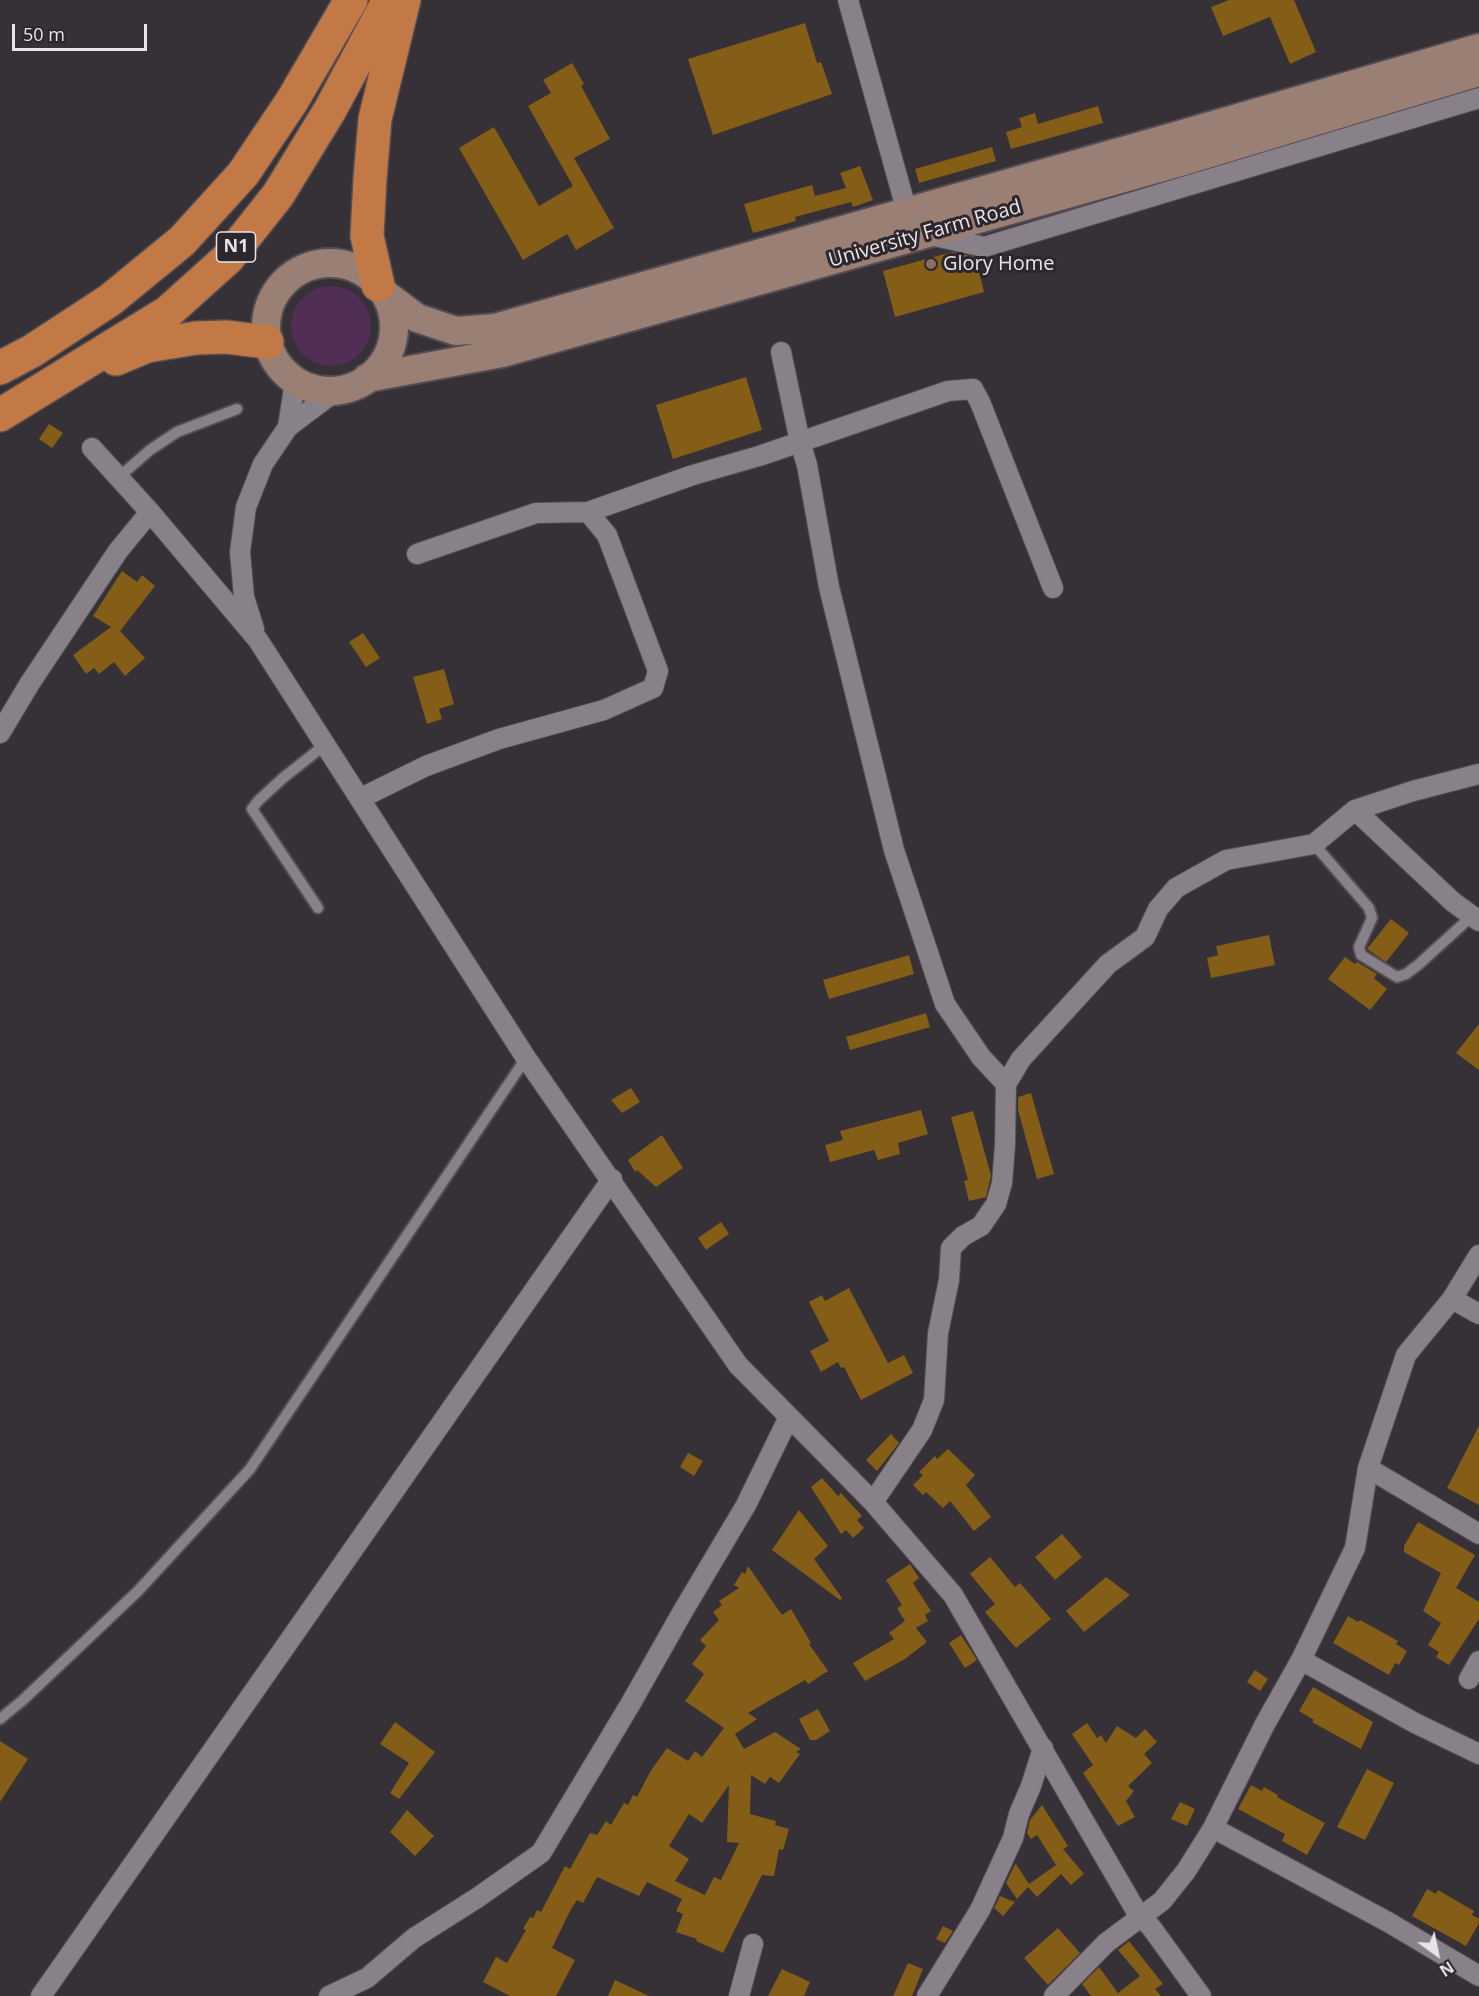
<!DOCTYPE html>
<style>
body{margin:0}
#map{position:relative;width:1479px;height:1996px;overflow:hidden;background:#363037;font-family:"Open Sans",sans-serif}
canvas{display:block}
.north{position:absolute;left:1407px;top:1924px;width:60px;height:60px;-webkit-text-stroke:4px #2c262d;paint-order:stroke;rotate:147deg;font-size:16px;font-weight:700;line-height:24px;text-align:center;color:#e8e4e9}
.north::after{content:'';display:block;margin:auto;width:21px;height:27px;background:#e8e4e9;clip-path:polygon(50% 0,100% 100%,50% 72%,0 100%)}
.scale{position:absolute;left:12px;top:24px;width:135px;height:27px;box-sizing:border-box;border:3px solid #e8e4e9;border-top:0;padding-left:8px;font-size:18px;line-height:21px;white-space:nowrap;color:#e8e4e9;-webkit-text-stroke:4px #2c262d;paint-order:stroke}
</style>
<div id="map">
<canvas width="1479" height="1996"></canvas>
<div class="north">N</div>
<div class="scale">50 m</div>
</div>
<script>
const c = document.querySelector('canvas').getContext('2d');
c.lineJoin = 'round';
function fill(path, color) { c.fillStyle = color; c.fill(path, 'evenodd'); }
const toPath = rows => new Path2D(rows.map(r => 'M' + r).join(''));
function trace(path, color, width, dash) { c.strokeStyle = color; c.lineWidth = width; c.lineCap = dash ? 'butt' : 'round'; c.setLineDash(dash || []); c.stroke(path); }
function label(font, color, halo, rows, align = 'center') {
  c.font = font + ' "Open Sans",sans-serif'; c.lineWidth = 6; c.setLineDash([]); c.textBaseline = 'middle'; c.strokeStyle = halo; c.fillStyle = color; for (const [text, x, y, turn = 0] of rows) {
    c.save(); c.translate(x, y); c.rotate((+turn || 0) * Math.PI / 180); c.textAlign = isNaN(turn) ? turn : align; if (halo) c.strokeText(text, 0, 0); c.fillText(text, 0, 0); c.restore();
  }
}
fill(toPath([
 '291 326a40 40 0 1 1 80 0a40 40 0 1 1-80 0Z'
]), '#512f54');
fill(toPath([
 [1229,0,1294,0,1316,52,1290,64,1270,17,1223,36,1211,7],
 [805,23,817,63,821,62,832,94,713,135,688,59],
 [572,63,584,84,581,86,610,139,574,158,614,228,576,250,567,234,523,260,459,148,494,127,539,206,573,186,528,106,551,93,543,80],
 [1098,106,1103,123,1011,149,1006,132,1022,127,1019,118,1035,113,1038,124],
 [992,147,996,161,919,183,915,169],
 [860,166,873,200,853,207,851,202,795,217,796,221,753,233,744,204,812,185,815,196,846,188,840,173],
 [952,252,975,257,984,292,895,317,883,271],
 [746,377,762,430,673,459,656,405],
 [49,424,63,433,52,448,39,439],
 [122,571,137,582,142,575,155,586,120,631,145,658,125,676,114,662,99,674,94,668,86,674,73,655,111,627,93,616],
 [363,633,380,658,366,667,349,642],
 [444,669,454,704,439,709,442,719,427,724,413,677],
 [1391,919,1409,933,1386,962,1367,949],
 [1269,935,1275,965,1211,978,1207,958,1218,955,1216,946],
 [909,955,914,974,829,999,823,980],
 [1345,957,1355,964,1357,962,1377,974,1374,978,1387,989,1370,1010,1328,979],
 [926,1013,930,1027,850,1050,846,1037],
 [1479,1024,1479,1070,1456,1053],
 [631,1088,640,1102,622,1113,611,1100],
 [1031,1093,1054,1174,1037,1179,1018,1110,1018,1097],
 [921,1110,928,1134,898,1143,900,1154,878,1160,874,1150,830,1162,825,1145,843,1140,840,1131],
 [973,1111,991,1175,986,1197,969,1201,964,1181,968,1180,951,1117],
 [662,1135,683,1168,656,1187,637,1170,635,1172,628,1160],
 [721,1222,729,1234,706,1250,698,1238],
 [849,1288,888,1363,904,1355,913,1373,861,1400,844,1367,841,1368,838,1362,821,1372,810,1351,829,1341,809,1302,822,1295,825,1301],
 [1479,1426,1479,1505,1447,1488],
 [891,1434,899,1443,877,1471,866,1460],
 [948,1449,975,1475,966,1485,991,1517,974,1531,950,1501,943,1508,926,1492,923,1495,913,1485,923,1475,919,1472,935,1456,937,1459],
 [688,1453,703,1461,694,1476,680,1467],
 [822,1478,838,1496,841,1493,862,1516,857,1520,864,1528,853,1538,846,1530,841,1534,811,1487],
 [799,1510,828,1546,814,1559,842,1598,840,1600,772,1550],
 [1418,1522,1475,1555,1456,1588,1479,1602,1479,1619,1449,1665,1436,1657,1439,1652,1428,1645,1441,1623,1423,1611,1441,1573,1404,1552,1404,1546],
 [1062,1534,1082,1557,1055,1580,1035,1557],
 [990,1557,1015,1587,1020,1583,1051,1619,1016,1648,985,1612,995,1604,970,1574],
 [910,1564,919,1578,913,1583,931,1611,925,1615,928,1621,916,1628,927,1642,905,1659,865,1681,853,1663,894,1639,889,1633,905,1621,897,1608,902,1605,886,1580],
 [748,1566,782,1615,791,1609,811,1643,809,1644,828,1671,808,1684,805,1680,748,1713,757,1719,735,1734,744,1749,775,1732,801,1749,796,1752,800,1754,779,1783,770,1777,765,1784,751,1775,750,1814,776,1821,775,1825,789,1829,783,1850,779,1849,774,1876,762,1875,723,1953,696,1941,697,1939,676,1932,683,1914,676,1911,682,1899,647,1882,639,1896,597,1877,583,1903,577,1900,571,1909,552,1948,575,1960,556,1996,510,1996,483,1982,496,1957,507,1963,526,1930,523,1929,530,1917,533,1918,537,1910,541,1912,565,1866,570,1869,590,1833,597,1835,606,1821,611,1825,624,1803,628,1805,633,1795,637,1797,650,1772,667,1748,688,1761,695,1751,702,1757,724,1728,685,1701,704,1674,692,1664,706,1646,700,1640,719,1620,713,1612,722,1605,719,1601,739,1588,734,1585,742,1572,745,1574],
 [729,1785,727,1842,739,1843,721,1880,714,1877,705,1895,675,1881,689,1859,669,1846,689,1814,702,1823],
 [1106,1577,1130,1595,1084,1632,1066,1611],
 [1348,1616,1358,1622,1360,1620,1398,1641,1396,1644,1407,1651,1399,1665,1395,1663,1389,1675,1333,1643],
 [961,1635,977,1660,965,1668,949,1643],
 [1255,1670,1268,1679,1260,1691,1247,1682],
 [1313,1687,1373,1722,1361,1749,1312,1722,1314,1720,1299,1711],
 [818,1709,830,1731,816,1740,810,1740,799,1719],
 [395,1722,435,1752,399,1799,390,1793,409,1763,380,1744],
 [1087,1723,1097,1738,1101,1735,1106,1743,1117,1726,1136,1738,1145,1729,1157,1742,1144,1754,1152,1763,1128,1786,1134,1791,1126,1801,1135,1817,1118,1826,1083,1773,1093,1765,1072,1734],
 [0,1741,28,1759,0,1802],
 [1367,1769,1394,1783,1365,1840,1337,1827],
 [1251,1785,1262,1791,1264,1787,1278,1795,1277,1797,1325,1823,1307,1855,1282,1841,1285,1834,1238,1809],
 [1180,1802,1195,1809,1187,1826,1171,1819],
 [1042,1805,1068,1846,1063,1849,1084,1874,1071,1885,1061,1874,1037,1897,1028,1887,1017,1899,1006,1883,1014,1866,1016,1864,1029,1884,1056,1865,1037,1835,1031,1839,1027,1833,1030,1820],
 [407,1810,434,1836,415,1856,390,1832],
 [1427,1889,1436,1894,1438,1890,1474,1911,1472,1915,1479,1919,1479,1923,1466,1946,1412,1916],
 [1000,1896,1015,1902,1003,1916,994,1908],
 [943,1926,953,1931,945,1943,936,1939],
 [1058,1928,1080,1953,1048,1985,1024,1958],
 [1129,1941,1163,1984,1155,1989,1161,1996,1091,1996,1082,1984,1099,1967,1118,1993,1140,1976,1118,1950],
 [908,1963,923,1969,912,1996,893,1996],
 [782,1969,810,1982,804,1996,768,1996],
 [615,1980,649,1996,608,1996]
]), '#845d17');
const lane = toPath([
 [119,477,150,450,177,432,237,409],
 [1314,844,1369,908,1372,918,1359,947,1361,955,1397,977,1406,974,1418,965,1472,916],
 [318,908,252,809,258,801,283,778,326,744],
 [0,1719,23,1700,138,1591,250,1469,526,1058]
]);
const street = toPath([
 [848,0,907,212],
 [930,235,984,247,1479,98],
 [781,352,800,442,948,391,973,389,980,402,1053,588],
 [288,427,295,381],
 [92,448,150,512,258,640,526,1058,738,1365,873,1502,953,1595,1139,1916,1151,1927,1201,1996],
 [588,512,693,475,759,456,800,442,807,465,829,587,894,850,945,1004,981,1057,1006,1084],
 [254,629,244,597,240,552,246,507,263,464,288,427,337,390],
 [0,733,30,683,118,551,150,512],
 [361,798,426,766,499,739,604,710,653,688,658,671,607,535,588,512,536,513,417,554],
 [1355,810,1453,902,1479,921],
 [1452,1299,1479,1314],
 [1368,1468,1479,1534],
 [873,1502,922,1430,934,1400,938,1333,949,1280,951,1248,963,1236,981,1226,996,1204,1002,1183,1005,1145,1006,1084,1021,1059,1108,964,1145,937,1158,909,1176,888,1226,860,1314,844,1355,810,1413,791,1479,774],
 [1301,1660,1415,1723,1479,1754],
 [1469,1679,1479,1661],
 [1213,1828,1388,1922,1479,1976],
 [41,1996,612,1179],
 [329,1996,367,1978,414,1938,477,1898,541,1853,631,1703,683,1611,746,1505,789,1417],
 [739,1996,753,1944],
 [927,1996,980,1910,1013,1838,1019,1814,1031,1786,1043,1748],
 [1054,1996,1106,1943,1162,1901,1186,1871,1213,1828,1265,1724,1301,1660,1355,1548,1368,1468,1406,1355,1452,1299,1479,1255]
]);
const secondary = toPath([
 '266 327a64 64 0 1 1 128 0a64 64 0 1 1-128 0Z',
 [385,294,417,318,456,331,495,328,1169,138,1479,48],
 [367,378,502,353,1177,163,1479,72]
]);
const highway = toPath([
 [378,285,367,236,370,179,375,119,404,0],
 [116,359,147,346,196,338,226,337,267,342],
 [0,368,32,351,110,300,182,241,243,174,292,101,351,0],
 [0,415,168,312,228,258,278,195,330,110,389,0]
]);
trace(lane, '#534d53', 14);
trace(street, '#534d53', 22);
trace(secondary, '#534d53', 32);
trace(highway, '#534d53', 36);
trace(lane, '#89818a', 10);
trace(street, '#89818a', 20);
trace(secondary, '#9a7f75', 28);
trace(highway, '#c27945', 33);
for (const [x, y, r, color] of [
 [931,264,6,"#8d6e63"]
]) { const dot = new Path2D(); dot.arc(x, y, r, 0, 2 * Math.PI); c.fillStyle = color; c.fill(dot); trace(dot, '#2c262d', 2); }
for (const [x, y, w] of [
 [236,247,39]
]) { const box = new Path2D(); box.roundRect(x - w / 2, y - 15, w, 30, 4.5); c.fillStyle = '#2c262d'; c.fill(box); trace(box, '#e8e4e9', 1.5); }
label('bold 18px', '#e8e4e9', null, [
 ["N1",236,247]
]);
label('20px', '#e8e4e9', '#2c262d', [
 ["University Farm Road",925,234,-16]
]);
label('20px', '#e8e4e9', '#2c262d', [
 ["Glory Home",943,264]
], 'left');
</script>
